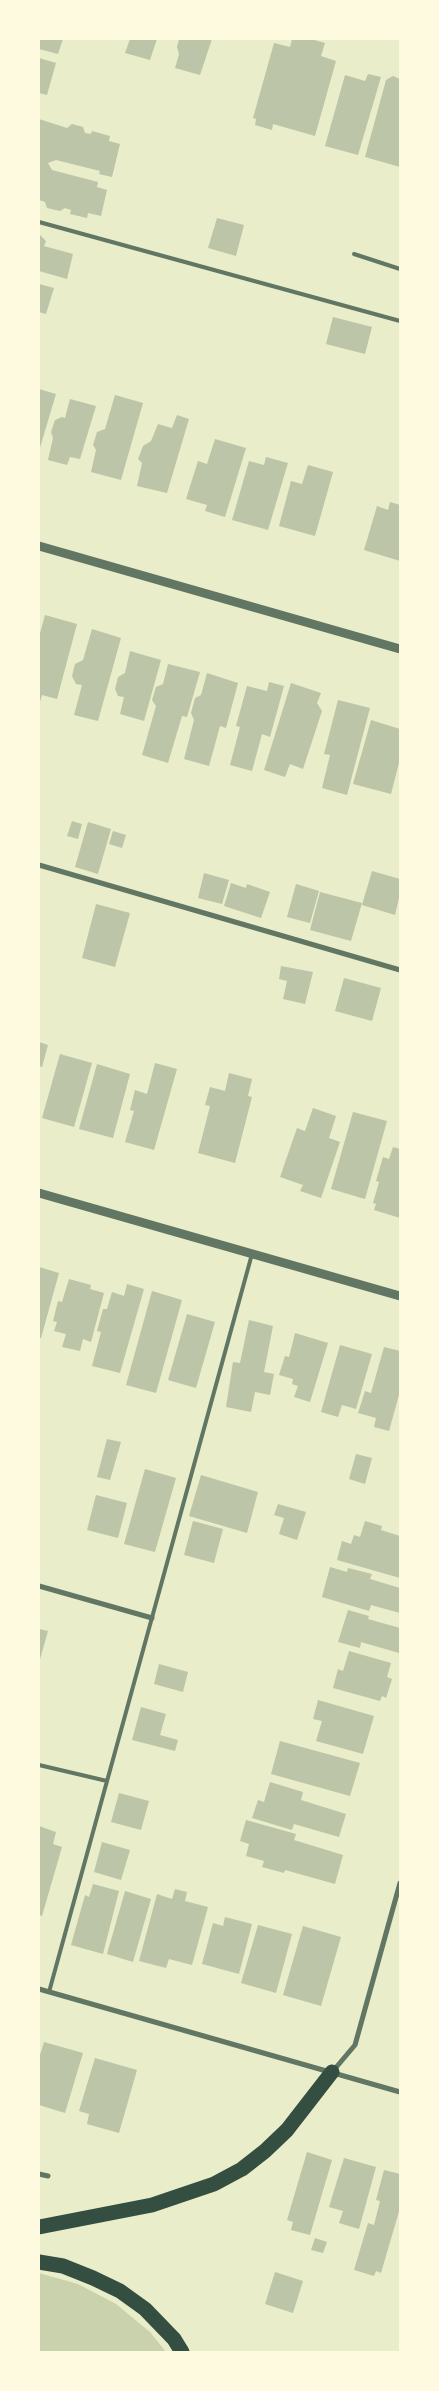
<!DOCTYPE html>
<style>
body{margin:0}
#map{position:relative;width:439px;height:2391px;overflow:hidden;background:#e9edc9;font-family:Lato,sans-serif}
canvas{display:block}
.frame{position:absolute;inset:0;border:40px solid #fefae0;pointer-events:none}
</style>
<div id="map">
<canvas width="439" height="2391"></canvas>
<div class="frame"></div>
</div>
<script>
const c = document.querySelector('canvas').getContext('2d');
c.lineJoin = 'round';
function fill(path, color) { c.fillStyle = color; c.fill(path, 'evenodd'); }
const toPath = rows => new Path2D(rows.map(r => 'M' + r).join(''));
function trace(path, color, width, dash) { c.strokeStyle = color; c.lineWidth = width; c.lineCap = dash ? 'butt' : 'round'; c.setLineDash(dash || []); c.stroke(path); }
fill(toPath([
 [39,2273,78,2284,116,2304,150,2332,166,2352,39,2352]
]), '#cad2ad');
fill(toPath([
 [39,39,63,39,58,54,39,49],
 [130,39,157,39,150,60,125,53],
 [179,39,212,39,200,75,175,68,179,54,177,47],
 [292,39,311,39,325,43,321,56,336,61,315,136,273,124,272,130,255,125,256,119,253,118,274,43,290,47],
 [39,58,56,63,47,95,39,93],
 [368,74,381,77,358,155,325,146,345,75,365,81],
 [393,76,400,79,400,167,365,157,386,80],
 [39,119,67,128,72,124,83,127,85,133,91,134,92,131,110,136,109,141,120,144,112,177,99,174,100,171,56,160,48,163,52,170,98,182,97,187,107,190,101,216,88,213,87,218,70,214,71,210,65,208,60,211,47,208,45,202,39,200],
 [217,218,244,225,236,256,208,248],
 [39,234,46,241,44,246,73,254,67,279,39,271],
 [39,284,54,288,46,314,39,312],
 [333,317,372,327,365,354,326,344],
 [39,389,56,394,39,451],
 [115,395,143,403,121,480,91,472,96,450,93,445,97,432,105,429],
 [70,399,96,406,80,459,70,457,67,465,48,460,53,438,51,432,55,420,62,417,65,418],
 [177,415,189,419,167,493,137,486,142,463,138,459,143,446,151,441,158,424,172,428],
 [215,439,246,448,225,517,205,511,207,505,186,499,198,461,207,464],
 [266,457,288,463,268,530,232,520,249,461,264,465],
 [308,465,333,472,315,536,279,526,291,481,302,484],
 [390,502,400,505,400,561,364,550,377,506,388,510],
 [45,615,77,624,57,699,42,695,39,705,39,637],
 [92,629,121,638,98,721,74,715,82,685,76,684,72,676,75,664,83,660],
 [130,651,161,660,144,721,120,714,124,697,118,696,115,689,118,677,125,673],
 [168,664,200,672,187,717,182,716,168,763,142,755,156,706,152,700,156,687,163,684],
 [207,673,238,683,226,728,220,726,209,766,184,759,194,720,191,713,195,698,201,695],
 [269,682,284,686,270,737,262,734,252,771,230,765,240,727,236,726,247,686,267,691],
 [291,683,321,693,317,703,322,711,303,769,290,764,285,777,264,770],
 [338,700,370,708,347,795,322,788,330,755,324,754],
 [371,720,400,729,400,759,391,794,353,784],
 [72,821,82,824,78,839,67,836],
 [88,822,111,829,98,874,75,867],
 [113,831,126,835,122,848,109,844],
 [372,871,400,879,400,894,395,915,362,905],
 [204,873,229,880,222,904,198,898],
 [231,883,246,888,247,884,270,892,261,918,224,906],
 [296,884,319,891,310,923,287,917],
 [320,892,362,903,351,941,310,930],
 [96,904,130,913,115,967,82,958],
 [281,966,313,972,305,1004,283,999,287,981,279,979],
 [344,978,381,988,372,1021,335,1011],
 [39,1042,48,1045,42,1067,39,1066],
 [60,1054,92,1063,74,1127,42,1118],
 [155,1063,177,1069,154,1150,125,1142,134,1111,130,1110,135,1090,147,1094],
 [97,1064,130,1074,113,1138,79,1129],
 [229,1073,252,1079,248,1096,252,1097,235,1163,198,1153,210,1106,205,1105,210,1087,225,1091],
 [313,1108,336,1116,329,1138,340,1142,321,1198,300,1191,303,1185,280,1177,297,1128,305,1131],
 [353,1112,387,1121,365,1199,331,1189],
 [393,1147,400,1149,400,1218,374,1210,376,1204,373,1203,379,1182,376,1181,383,1157,389,1159],
 [39,1267,59,1273,41,1338,39,1338],
 [69,1279,91,1285,90,1289,104,1293,91,1342,83,1339,80,1351,62,1347,66,1334,54,1331,57,1322,53,1321,58,1301,62,1302],
 [127,1284,144,1289,120,1373,92,1366,101,1332,97,1331,103,1309,107,1309,112,1292,124,1296],
 [152,1291,182,1300,156,1393,126,1385],
 [187,1314,215,1322,196,1388,168,1380],
 [249,1320,273,1326,264,1372,274,1374,270,1395,255,1392,251,1412,226,1407,233,1362,240,1363],
 [295,1333,328,1343,310,1402,294,1397,298,1386,292,1384,293,1379,279,1375,285,1356,289,1357],
 [340,1345,372,1354,356,1409,342,1405,338,1417,321,1412],
 [384,1347,400,1351,400,1391,389,1431,374,1427,376,1418,358,1413,365,1391,371,1393],
 [107,1439,121,1442,110,1480,97,1477],
 [356,1454,372,1458,365,1484,349,1479],
 [145,1469,176,1478,155,1552,124,1544],
 [201,1475,258,1492,247,1533,189,1516],
 [96,1495,127,1503,118,1538,87,1530],
 [278,1504,306,1512,297,1540,279,1534,284,1518,274,1515],
 [193,1521,223,1529,214,1563,184,1555],
 [365,1521,382,1526,381,1530,400,1536,400,1578,337,1560,342,1541,351,1544,354,1535,360,1537],
 [330,1567,347,1572,348,1568,372,1574,370,1579,400,1588,400,1613,371,1605,369,1611,322,1597],
 [348,1610,369,1616,368,1619,400,1628,399,1653,361,1642,360,1648,338,1642],
 [39,1629,48,1631,39,1663],
 [349,1651,391,1663,387,1677,392,1679,386,1698,382,1696,380,1701,333,1688,338,1669,343,1671],
 [159,1664,188,1672,183,1692,154,1684],
 [318,1700,374,1716,363,1754,316,1741,322,1721,313,1719],
 [141,1707,166,1714,160,1735,178,1740,175,1751,132,1740],
 [280,1741,360,1763,350,1796,271,1774],
 [270,1782,303,1792,301,1800,346,1814,339,1837,294,1824,292,1830,252,1818,258,1800,264,1802],
 [119,1793,149,1801,141,1830,111,1822],
 [246,1820,296,1834,294,1840,343,1855,335,1884,285,1870,284,1873,262,1867,264,1861,246,1856,249,1844,240,1841],
 [39,1826,56,1832,53,1844,62,1847,42,1916,39,1915],
 [102,1842,130,1850,121,1880,94,1872],
 [93,1884,119,1891,103,1954,71,1945,85,1895,89,1897],
 [175,1889,187,1892,185,1901,208,1907,192,1965,169,1959,166,1968,139,1961,157,1894,172,1899],
 [125,1891,151,1899,133,1962,107,1954],
 [225,1917,252,1924,239,1974,202,1964,213,1923,223,1926],
 [258,1925,292,1934,276,1993,241,1983],
 [303,1926,341,1937,321,2006,283,1995],
 [44,2042,83,2053,65,2113,39,2105,39,2058],
 [95,2058,137,2070,119,2133,87,2124,89,2114,79,2111],
 [307,2152,332,2160,310,2235,291,2230,293,2222,287,2220],
 [344,2158,376,2167,359,2229,339,2223,343,2211,329,2207],
 [384,2170,400,2174,400,2208,381,2273,376,2271,374,2276,354,2270,368,2223,374,2225,380,2201,376,2200],
 [315,2238,327,2242,323,2253,311,2250],
 [275,2272,303,2281,293,2313,265,2304]
]), '#bcc5a7');
trace(toPath([
 [39,222,400,321],
 [354,254,400,269],
 [39,1765,107,1781],
 [49,1992,252,1254]
]), '#617663', 4);
trace(toPath([
 [39,865,400,970],
 [39,1586,152,1618],
 [39,1989,400,2092],
 [333,2071,355,2045,400,1883],
 [39,2174,48,2176]
]), '#617663', 5);
trace(toPath([
 [39,546,400,649],
 [39,1193,400,1296]
]), '#617663', 9);
trace(toPath([
 [39,2227,152,2205,214,2184,242,2169,265,2151,287,2130,332,2072],
 [39,2262,63,2266,93,2278,120,2291,145,2309,174,2339,182,2352]
]), '#344e41', 15);
</script>
